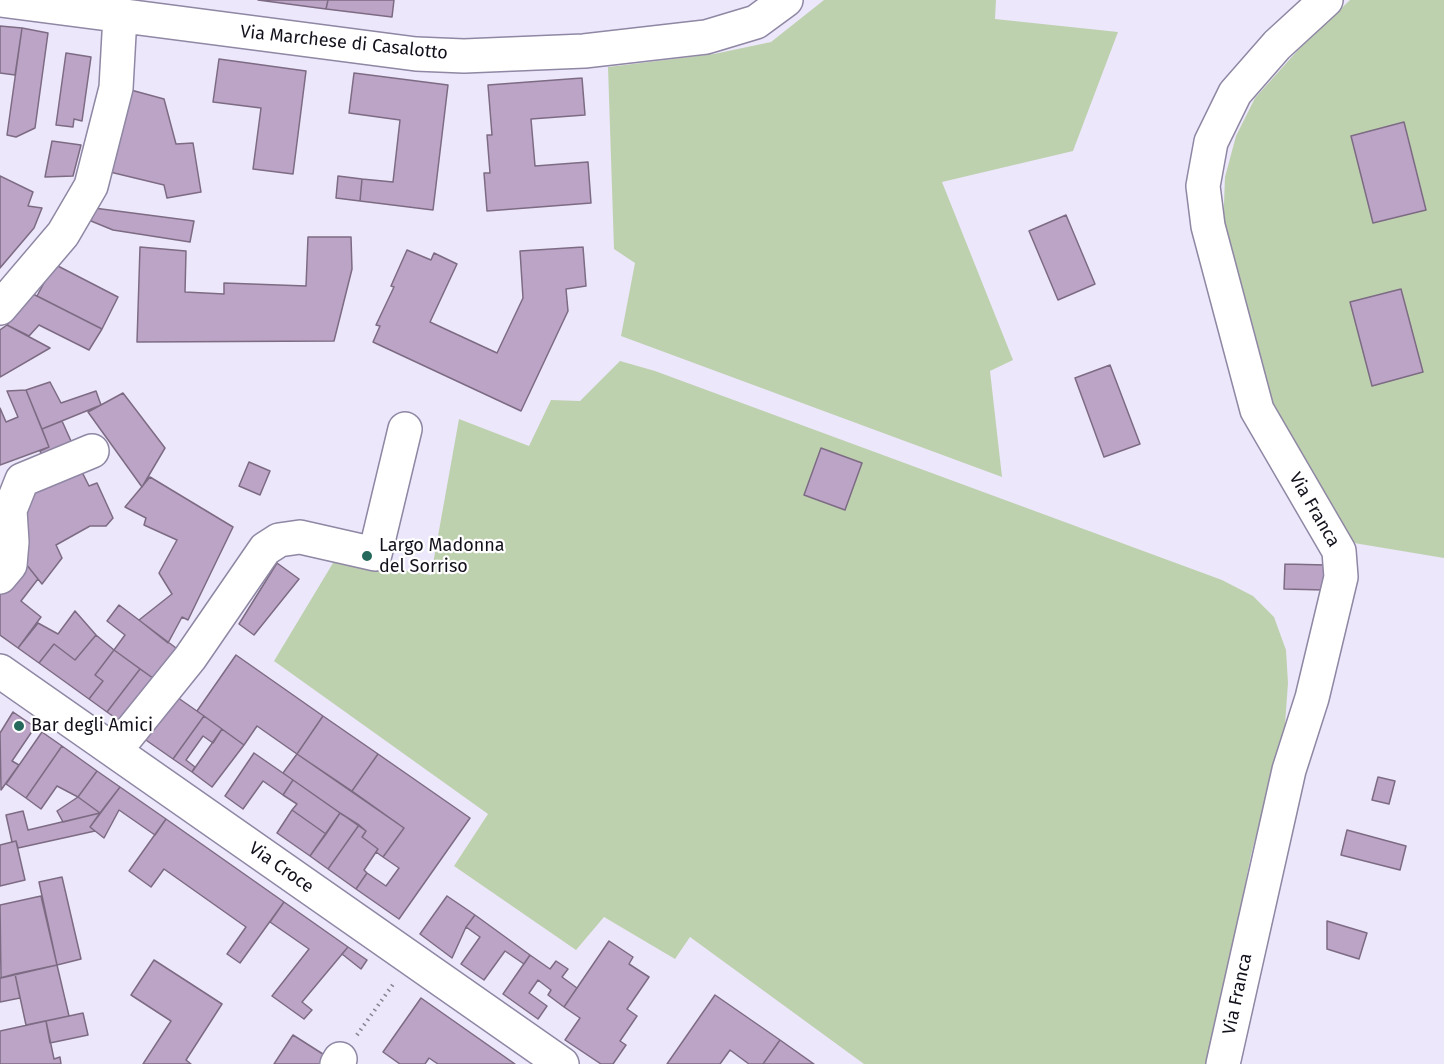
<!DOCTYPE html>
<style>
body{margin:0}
canvas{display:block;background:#ece7fa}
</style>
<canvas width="1444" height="1064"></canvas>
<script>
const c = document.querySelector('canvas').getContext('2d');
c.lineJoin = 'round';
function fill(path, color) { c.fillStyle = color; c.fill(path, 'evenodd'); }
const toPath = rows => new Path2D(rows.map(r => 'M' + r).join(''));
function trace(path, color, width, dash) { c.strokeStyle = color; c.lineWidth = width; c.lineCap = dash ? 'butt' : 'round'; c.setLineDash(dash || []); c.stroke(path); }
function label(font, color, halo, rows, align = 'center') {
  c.font = font + ' "Fira Sans",sans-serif'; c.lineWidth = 4.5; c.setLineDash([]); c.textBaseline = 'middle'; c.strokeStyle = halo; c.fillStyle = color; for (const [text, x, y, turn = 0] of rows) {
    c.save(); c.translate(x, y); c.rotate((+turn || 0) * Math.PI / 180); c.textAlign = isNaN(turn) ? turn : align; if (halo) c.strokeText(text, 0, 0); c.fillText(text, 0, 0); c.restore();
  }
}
fill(toPath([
 [824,0,996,0,995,19,1118,32,1073,151,942,182,1013,360,990,371,1002,477,621,336,635,263,614,249,608,67,714,54,771,42],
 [1350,0,1444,0,1444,558,1342,541,1274,415,1223,229,1225,177,1236,136,1255,98,1298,50],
 [620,361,655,371,1222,580,1253,596,1274,617,1286,650,1288,683,1285,725,1251,855,1209,1064,864,1064,690,937,675,959,604,917,576,950,454,866,488,814,274,661,336,558,431,575,459,419,529,446,551,400,580,401]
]), '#bed1af');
const building = toPath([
 [258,0,328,0,326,9,258,0],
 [328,0,394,0,392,17,326,9,328,0],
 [0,26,22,28,15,75,0,73,0,26],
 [22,28,48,33,35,128,16,137,7,135,22,28],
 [66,53,91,57,82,121,74,119,73,127,56,125,66,53],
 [219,59,306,71,293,174,253,169,261,108,213,102,219,59],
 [354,73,448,85,433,210,360,201,362,179,393,182,400,120,349,113,354,73],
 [582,78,585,115,531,119,535,166,588,162,591,203,487,211,484,173,490,173,487,135,492,135,488,85,582,78],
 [131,90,164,99,176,144,193,143,201,192,167,198,164,185,110,172,131,90],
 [1404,122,1426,210,1373,223,1351,136,1404,122],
 [52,141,81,145,73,176,45,177,52,141],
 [0,176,33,192,28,206,42,208,34,228,0,268,0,176],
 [338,176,362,179,360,201,336,198,338,176],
 [94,208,194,221,190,242,113,230,91,221,94,208],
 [1066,215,1095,284,1058,300,1029,231,1066,215],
 [308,237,351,237,352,269,334,341,137,342,140,247,186,251,185,292,224,294,224,283,306,286,308,237],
 [583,247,586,286,566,289,568,311,521,411,373,342,380,326,376,325,394,287,391,286,407,250,431,260,434,253,457,264,430,322,497,353,523,298,520,251,583,247],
 [54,264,118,297,102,329,37,296,54,264],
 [1401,289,1423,372,1372,386,1350,302,1401,289],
 [31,293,102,329,89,350,39,325,29,336,7,325,31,293],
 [7,325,50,348,0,377,0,330,7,325],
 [1110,365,1140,444,1104,457,1075,378,1110,365],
 [50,382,61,403,96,391,101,405,42,429,26,390,50,382],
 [26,390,49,447,0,465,0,408,6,422,18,417,7,391,26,390],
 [123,393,165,448,142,487,88,412,123,393],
 [62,421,75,450,45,463,40,451,49,447,42,429,62,421],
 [821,448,862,463,845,510,804,495,821,448],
 [249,462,270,471,260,495,239,486,249,462],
 [81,470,89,486,97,483,113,518,106,526,90,526,56,545,62,558,42,584,26,564,23,498,81,470],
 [150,477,233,527,188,620,182,617,168,643,139,620,172,594,159,573,177,540,144,525,146,518,125,507,150,477],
 [277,563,299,579,254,635,239,624,277,563],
 [26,564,38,579,21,601,41,617,18,648,0,635,0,588,26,564],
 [1285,564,1326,565,1325,590,1284,589,1285,564],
 [119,605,180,651,157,681,114,650,125,635,107,621,119,605],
 [75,611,96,635,75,660,54,644,39,663,18,648,38,623,58,634,75,611],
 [96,635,114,650,95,675,103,681,89,699,39,663,54,644,75,660,96,635],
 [114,650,140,669,107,712,89,699,103,681,95,675,114,650],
 [236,655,323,716,297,754,257,726,244,745,197,711,236,655],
 [140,669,157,681,124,724,107,712,140,669],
 [174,695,204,716,173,759,143,738,174,695],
 [13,712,35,727,12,761,19,765,1,790,0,733,13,712],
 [204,716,222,729,213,743,203,736,186,760,195,767,192,772,173,759,204,716],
 [323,716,378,754,352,791,297,754,323,716],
 [222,729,244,745,212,787,192,772,222,729],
 [42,732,62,746,26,798,6,784,42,732],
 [62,746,97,771,78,797,57,786,41,809,26,798,62,746],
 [254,753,293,780,283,795,263,781,243,809,225,796,254,753],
 [297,754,404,828,383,857,376,852,378,849,362,837,366,831,283,773,297,754],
 [378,754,470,818,399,919,356,889,367,873,386,886,399,868,383,857,404,828,352,791,378,754],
 [97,771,120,787,100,813,78,797,97,771],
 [1378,777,1395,781,1389,804,1372,800,1378,777],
 [293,780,340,813,326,834,292,810,297,804,283,795,293,780],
 [120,787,166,819,155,835,119,810,104,838,90,827,120,787],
 [78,797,100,813,63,822,57,811,78,797],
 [292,810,326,834,310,856,277,833,292,810],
 [23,811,28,830,100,813,90,827,95,831,18,848,16,841,12,842,6,815,23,811],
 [340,813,359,825,328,869,310,856,340,813],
 [166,819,284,902,240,963,227,954,246,927,164,869,151,887,129,871,166,819],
 [359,825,366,831,362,837,378,849,364,870,367,873,356,889,328,869,359,825],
 [1347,830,1406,846,1400,870,1341,855,1347,830],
 [16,841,25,880,0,886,0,845,16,841],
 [62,877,81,959,57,965,39,882,62,877],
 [41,896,57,965,1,978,0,905,41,896],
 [447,896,475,915,466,927,452,958,420,934,447,896],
 [284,902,348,947,302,1002,312,1010,304,1019,272,996,309,949,270,922,284,902],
 [475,915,530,955,524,964,505,951,484,980,461,964,480,937,466,927,475,915],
 [1327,921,1367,933,1359,959,1327,949,1327,921],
 [609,941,633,957,629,964,649,977,627,1009,637,1016,620,1041,626,1045,613,1064,601,1064,565,1040,580,1018,564,1007,609,941],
 [348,947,367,960,361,969,342,954,348,947],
 [530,955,550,969,556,961,568,969,562,977,577,988,564,1007,548,995,551,990,538,980,529,993,547,1006,538,1019,503,994,530,955],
 [154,960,222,1004,186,1060,191,1064,143,1064,171,1021,131,995,154,960],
 [57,965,69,1016,26,1025,15,974,57,965],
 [15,974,20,998,0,1002,0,978,15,974],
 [715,995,780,1040,763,1064,749,1064,730,1050,720,1064,667,1064,715,995],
 [421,998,515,1064,438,1064,429,1058,425,1064,400,1064,383,1052,421,998],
 [83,1013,88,1035,50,1043,46,1021,83,1013],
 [46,1021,54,1059,60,1057,61,1064,0,1064,0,1031,46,1021],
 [293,1035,326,1056,321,1064,274,1064,293,1035],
 [780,1040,814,1064,763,1064,780,1040]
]);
fill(building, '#bca4c6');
trace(building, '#7d6b84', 1.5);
const minor = toPath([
 [2,0,416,54,464,56,584,51,706,37,756,22,786,0],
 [0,308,63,234,91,186,116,88,120,16],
 [0,577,10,565,12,542,10,510,22,480,92,451],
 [0,671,562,1064],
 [115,751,190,658,265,549,279,540,300,537,375,554,405,429],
 [337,1064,340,1059],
 [1223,1064,1289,770,1312,698,1341,577,1339,551,1257,410,1208,226,1203,186,1211,142,1235,93,1277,45,1326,0]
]);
trace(minor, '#8f87a4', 36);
trace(toPath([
 [357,1035,394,983]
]), '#878392', 4, [1.5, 4.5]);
trace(minor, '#fff', 33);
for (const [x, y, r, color] of [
 [367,556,6,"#24695b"],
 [19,726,6,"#24695b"]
]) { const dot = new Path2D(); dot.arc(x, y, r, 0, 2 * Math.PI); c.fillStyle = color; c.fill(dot); trace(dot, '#fff', 2); }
label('18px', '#13101b', '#fff', [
 ["Via Marchese di Casalotto",344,43,6],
 ["Via Franca",1314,510,60],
 ["Via Croce",281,868,35],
 ["Via Franca",1238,994,-78]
]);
label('18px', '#13101b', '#fff', [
 ["Largo Madonna",379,546],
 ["del Sorriso",379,567],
 ["Bar degli Amici",31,726]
], 'left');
</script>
